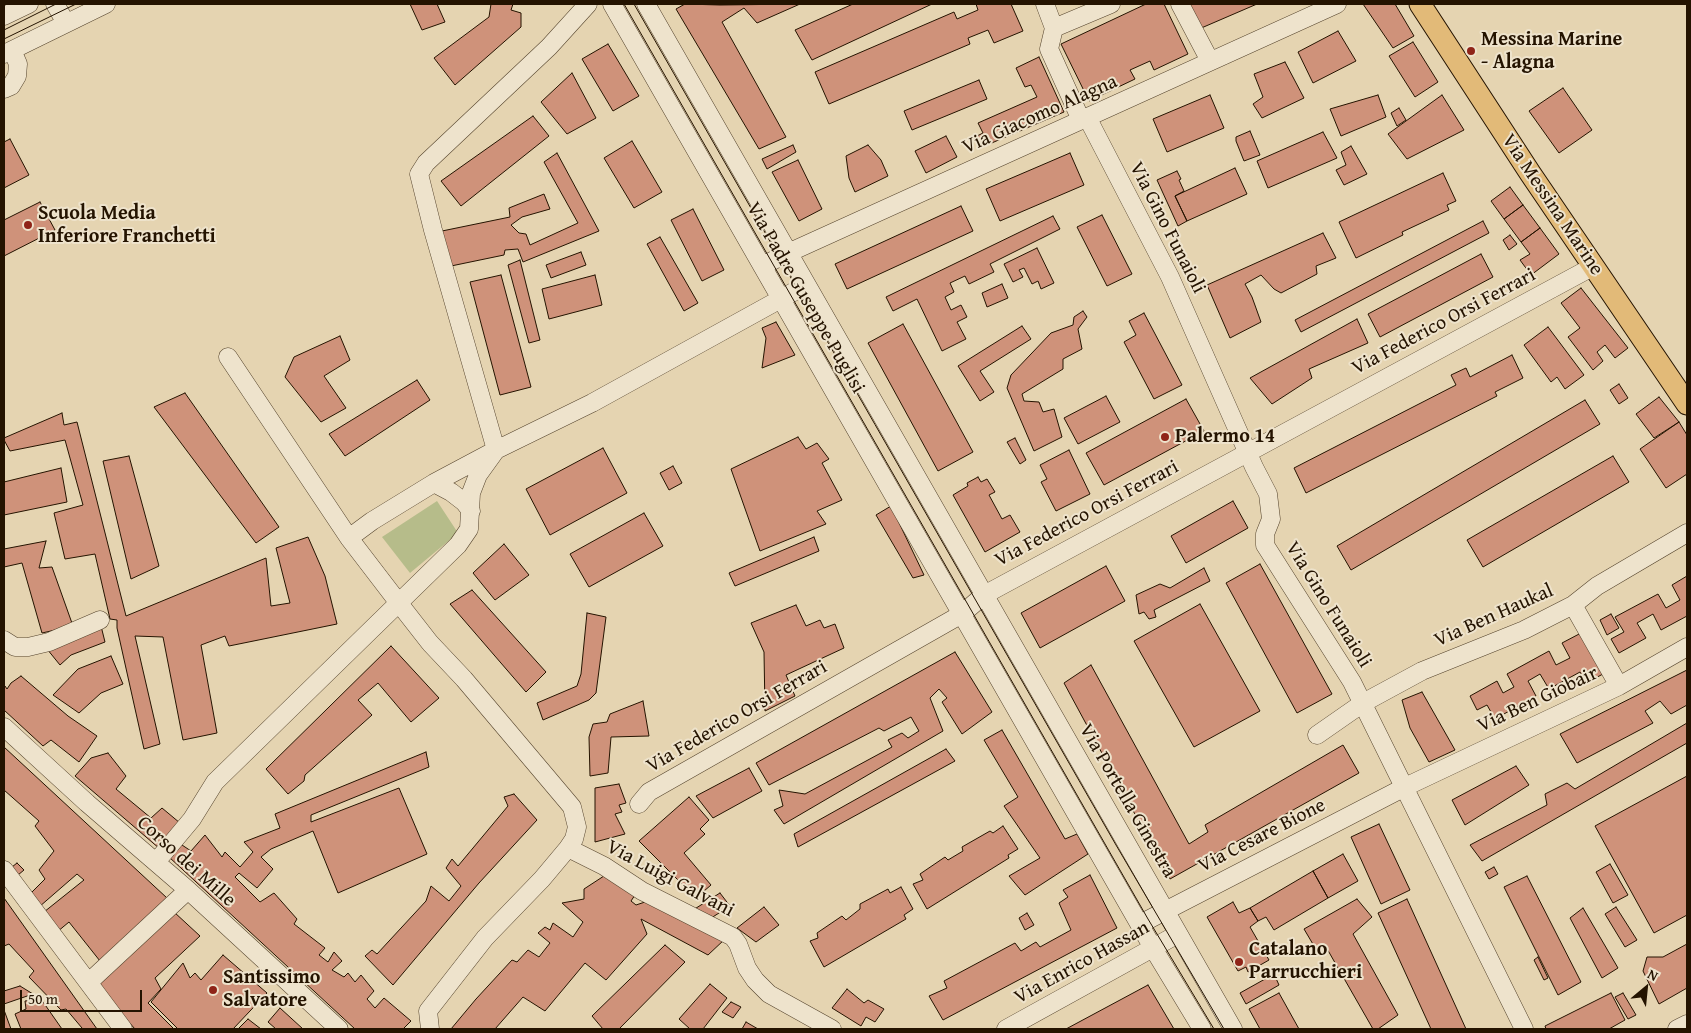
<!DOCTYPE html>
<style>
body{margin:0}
#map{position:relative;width:1691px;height:1033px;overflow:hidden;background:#e5d4b1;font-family:"Gentium Book Plus",serif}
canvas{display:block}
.frame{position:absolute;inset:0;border:5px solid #241300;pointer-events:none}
.north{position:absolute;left:1621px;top:963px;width:50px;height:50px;-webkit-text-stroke:4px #eee3cc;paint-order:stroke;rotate:28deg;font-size:14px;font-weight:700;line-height:20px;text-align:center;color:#241300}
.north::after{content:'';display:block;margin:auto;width:18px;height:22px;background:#241300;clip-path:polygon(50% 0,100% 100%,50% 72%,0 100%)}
.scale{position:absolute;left:20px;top:990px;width:122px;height:22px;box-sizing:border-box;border:2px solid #241300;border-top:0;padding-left:6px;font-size:15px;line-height:18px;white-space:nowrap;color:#241300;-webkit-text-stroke:4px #eee3cc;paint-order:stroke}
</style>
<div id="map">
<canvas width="1691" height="1033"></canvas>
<div class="frame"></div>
<div class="north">N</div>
<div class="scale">50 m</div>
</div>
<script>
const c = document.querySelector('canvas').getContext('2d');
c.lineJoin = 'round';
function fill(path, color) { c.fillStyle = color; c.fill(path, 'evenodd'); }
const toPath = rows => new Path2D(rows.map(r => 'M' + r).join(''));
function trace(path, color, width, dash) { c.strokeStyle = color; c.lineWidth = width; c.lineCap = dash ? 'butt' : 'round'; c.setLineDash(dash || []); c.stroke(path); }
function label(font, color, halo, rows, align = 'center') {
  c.font = font + ' "Gentium Book Plus",serif'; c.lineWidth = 4; c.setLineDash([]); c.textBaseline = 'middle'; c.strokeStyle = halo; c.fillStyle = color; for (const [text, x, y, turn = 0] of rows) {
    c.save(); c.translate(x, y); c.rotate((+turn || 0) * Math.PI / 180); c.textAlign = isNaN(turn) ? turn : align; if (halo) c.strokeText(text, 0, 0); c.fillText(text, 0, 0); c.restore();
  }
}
fill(toPath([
 [437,501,458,533,410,573,382,537]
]), '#b6bc8a');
const building = toPath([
 [410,4,437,4,445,22,422,30,410,4],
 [491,4,513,4,511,10,521,13,521,27,455,85,434,58,489,17,491,4],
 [685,4,720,5,800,4,757,23,744,8,722,22,786,137,759,149,676,9,685,4],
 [853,4,932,4,812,60,795,30,853,4],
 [976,4,1011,4,1023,31,994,43,988,30,968,38,970,44,829,104,815,72,954,12,957,19,978,10,976,4],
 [1146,4,1164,4,1188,54,1154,70,1150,61,1130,70,1135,79,1089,101,1061,44,1146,4],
 [1188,4,1257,4,1199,29,1188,4],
 [1363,4,1395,4,1414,36,1393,48,1363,4],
 [1338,31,1356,61,1313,83,1298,52,1338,31],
 [1413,42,1438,82,1415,97,1389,56,1413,42],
 [608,44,639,96,613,111,582,59,608,44],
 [1039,57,1064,112,980,148,975,137,983,133,978,123,1037,97,1031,85,1025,87,1016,68,1039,57],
 [1285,62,1304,98,1262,118,1253,104,1263,97,1254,74,1285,62],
 [572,73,596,118,567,134,541,102,572,73],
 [979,80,987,99,912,130,904,111,979,80],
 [1563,88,1592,130,1559,153,1529,111,1563,88],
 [1210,95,1224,128,1167,152,1153,119,1210,95],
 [1378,95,1386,117,1341,136,1330,109,1378,95],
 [1442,95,1464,130,1407,159,1388,134,1442,95],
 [1399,108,1406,120,1397,126,1391,113,1399,108],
 [533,116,549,136,461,206,441,181,533,116],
 [1250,131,1260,155,1244,161,1236,141,1236,137,1250,131],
 [1323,132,1337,158,1268,188,1257,161,1323,132],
 [946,136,957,157,926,173,915,151,946,136],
 [10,139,29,175,4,188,4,142,10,139],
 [632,141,662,192,634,208,604,158,632,141],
 [793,145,796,152,767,169,762,159,793,145],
 [868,145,881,160,888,176,855,192,849,178,846,156,868,145],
 [1351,146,1367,174,1344,185,1336,170,1346,165,1341,152,1351,146],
 [557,153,599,231,523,262,518,249,505,250,504,255,451,266,442,231,510,217,509,208,544,194,550,209,522,217,511,225,519,233,526,234,530,245,578,223,544,162,557,153],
 [1070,153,1084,185,1000,221,986,189,1070,153],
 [798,160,822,209,799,221,772,172,798,160],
 [1235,168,1247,194,1187,221,1175,196,1235,168],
 [1177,171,1181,179,1179,180,1184,191,1175,196,1187,221,1178,226,1157,180,1177,171],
 [1443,173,1456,201,1447,205,1449,210,1402,232,1403,235,1356,258,1339,222,1443,173],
 [1510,187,1523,205,1504,219,1491,201,1510,187],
 [40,202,55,230,4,256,4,220,40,202],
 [1523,205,1540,228,1521,242,1504,219,1523,205],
 [961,206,973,231,847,289,835,264,961,206],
 [693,209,724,270,702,281,671,220,693,209],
 [1102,215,1132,274,1107,286,1077,227,1102,215],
 [1053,216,1060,229,990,264,994,272,969,284,965,276,950,283,954,292,945,297,951,310,961,305,967,317,957,322,966,339,942,351,917,299,893,311,886,297,1053,216],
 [1483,221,1489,233,1301,332,1295,320,1483,221],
 [1540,228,1559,254,1531,275,1520,260,1530,254,1521,242,1540,228],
 [1323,233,1336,258,1316,266,1317,274,1281,293,1274,289,1261,275,1245,284,1252,297,1261,322,1230,338,1207,285,1323,233],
 [1510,235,1517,244,1509,250,1503,240,1510,235],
 [660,237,698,303,684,311,647,244,660,237],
 [1037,248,1054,283,1041,289,1038,281,1032,284,1024,268,1019,270,1023,277,1013,282,1004,264,1037,248],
 [581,252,586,265,551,278,546,265,581,252],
 [1481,254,1493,277,1380,337,1368,314,1481,254],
 [520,260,540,340,529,343,508,265,520,260],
 [501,275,531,387,500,395,470,282,501,275],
 [595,275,602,305,549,319,542,289,595,275],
 [1002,284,1008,298,987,307,982,293,1002,284],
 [1581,288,1628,348,1615,358,1605,345,1597,352,1603,361,1593,370,1568,337,1580,328,1561,303,1581,288],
 [1083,311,1087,317,1078,329,1082,349,1063,359,1063,369,1022,394,1024,401,1039,402,1043,412,1054,409,1062,437,1034,451,1007,388,1011,375,1051,333,1073,325,1074,317,1083,311],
 [1144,313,1182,385,1154,399,1124,342,1136,335,1129,321,1144,313],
 [1357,319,1368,343,1309,369,1312,378,1272,404,1250,378,1357,319],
 [776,322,795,355,762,368,766,338,762,328,776,322],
 [903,324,973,452,938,471,868,343,903,324],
 [1022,326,1031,339,980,371,994,392,980,401,958,366,1022,326],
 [1548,327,1584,375,1565,389,1557,377,1551,382,1524,345,1548,327],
 [340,336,350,360,324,376,346,408,321,422,285,377,294,357,340,336],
 [1512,355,1523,378,1495,392,1497,396,1306,493,1294,468,1456,385,1451,375,1466,368,1470,377,1512,355],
 [417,380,430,400,345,456,329,434,417,380],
 [1619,384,1628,398,1619,404,1610,390,1619,384],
 [185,393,279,527,256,543,154,407,185,393],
 [1106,396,1120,422,1078,444,1064,418,1106,396],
 [1659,397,1679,422,1654,438,1636,414,1659,397],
 [1186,399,1204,431,1104,485,1086,453,1186,399],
 [1585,400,1600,424,1351,570,1337,546,1585,400],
 [62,413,64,425,77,422,126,616,266,558,271,606,290,603,276,548,308,537,325,576,337,624,229,646,225,636,201,645,217,733,183,740,163,637,135,636,160,744,144,749,117,628,117,620,110,619,95,554,65,559,54,513,83,505,65,440,10,451,4,440,4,438,62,413],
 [1679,422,1687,435,1687,474,1666,488,1640,449,1679,422],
 [798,437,806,449,817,443,829,459,822,463,842,500,817,511,826,524,760,551,731,469,798,437],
 [1015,438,1026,460,1020,464,1007,442,1015,438],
 [603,448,627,493,550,535,526,489,603,448],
 [1069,450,1090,494,1056,511,1041,482,1047,479,1040,465,1069,450],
 [129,456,159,566,131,579,103,461,129,456],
 [1613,456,1629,482,1483,567,1467,540,1613,456],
 [673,466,682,483,669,490,660,473,673,466],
 [61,468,67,502,4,515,4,482,61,468],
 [978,477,981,482,987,479,995,492,989,495,1002,519,1010,515,1020,532,985,552,953,495,968,486,967,483,978,477],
 [1233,501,1248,528,1186,563,1171,536,1233,501],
 [891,506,924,575,913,578,876,515,891,506],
 [644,513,663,546,589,587,570,554,644,513],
 [814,537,819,551,735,586,729,573,814,537],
 [46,541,39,568,52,567,73,626,42,633,22,563,4,567,4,549,46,541],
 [504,544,529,575,495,600,473,573,504,544],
 [1260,564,1332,694,1297,713,1226,583,1260,564],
 [1106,566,1125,601,1040,648,1021,613,1106,566],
 [1204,568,1210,581,1154,610,1156,617,1149,619,1144,612,1139,614,1136,595,1160,584,1170,588,1204,568],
 [1687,576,1687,616,1661,630,1653,614,1637,623,1646,638,1619,653,1611,639,1624,632,1615,617,1658,594,1666,608,1680,600,1672,585,1687,576],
 [472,590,546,672,526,692,450,604,472,590],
 [1200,604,1260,711,1194,747,1134,641,1200,604],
 [796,605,806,626,820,620,824,628,835,624,844,648,786,675,795,696,765,711,764,652,751,623,796,605],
 [587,613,606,617,596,693,589,700,543,720,537,703,577,686,581,674,587,613],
 [1611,614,1619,628,1607,635,1600,620,1611,614],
 [101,626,105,642,71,655,60,665,47,649,101,626],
 [1581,633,1603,674,1586,683,1580,672,1549,689,1540,674,1528,681,1536,696,1495,719,1487,705,1477,710,1470,696,1497,681,1503,693,1514,687,1507,674,1549,651,1556,665,1570,658,1562,643,1581,633],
 [391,646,439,698,411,722,378,683,358,700,372,715,305,775,304,781,288,794,266,769,391,646],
 [955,652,992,712,962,734,942,702,947,698,939,689,930,698,943,731,784,824,774,810,783,806,779,790,805,794,892,747,888,740,902,733,908,738,919,731,911,717,884,731,879,728,769,785,756,763,955,652],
 [111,656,123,684,101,693,79,713,53,695,78,669,111,656],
 [1091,665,1189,844,1208,832,1205,825,1343,745,1359,773,1170,879,1064,683,1091,665],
 [1687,670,1687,705,1671,714,1660,701,1645,711,1653,723,1577,763,1560,734,1687,670],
 [21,676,68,716,97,736,79,762,51,740,43,746,4,710,4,687,5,686,7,689,11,683,21,676],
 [1422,692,1455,750,1429,762,1410,728,1402,700,1422,692],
 [643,701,649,736,611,737,608,773,590,776,589,737,593,724,607,722,610,714,643,701],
 [1687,723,1687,743,1482,861,1470,845,1547,805,1545,794,1567,783,1575,789,1687,723],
 [1002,730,1065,839,1077,834,1088,854,1025,895,1009,876,1040,858,1004,806,1018,797,984,740,1002,730],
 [4,747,167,898,100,961,69,922,57,932,44,912,84,880,77,874,39,907,29,895,45,879,39,870,54,851,35,826,39,821,4,790,4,747],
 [946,749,955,761,798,847,794,834,946,749],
 [426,752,429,767,311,815,311,822,399,788,427,854,338,893,313,831,271,849,261,857,273,869,257,888,239,873,235,877,260,902,274,893,297,919,294,924,325,948,319,955,328,962,334,952,342,961,332,970,344,977,348,973,355,982,361,975,374,991,367,999,375,1008,384,998,411,1021,403,1029,355,1029,169,857,179,843,191,851,205,835,222,857,225,852,240,867,253,852,244,842,280,828,275,814,426,752],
 [108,753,126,776,116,789,151,818,162,808,180,823,160,849,75,776,91,758,108,753],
 [1516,766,1529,785,1465,825,1452,800,1516,766],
 [749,768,762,791,713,818,696,796,749,768],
 [1687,776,1687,915,1654,933,1595,826,1687,776],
 [619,784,626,803,619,805,622,812,615,814,625,834,595,842,595,788,619,784],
 [514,794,537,820,479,883,393,985,365,956,372,950,377,954,426,901,431,886,449,901,461,886,446,868,452,859,458,866,508,806,504,797,514,794],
 [689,797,709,820,700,829,705,834,684,853,711,885,696,898,639,841,689,797],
 [1379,824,1410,890,1381,904,1351,837,1379,824],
 [1003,826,1018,849,1008,855,1009,858,927,909,913,884,923,880,920,874,945,857,948,860,963,851,962,847,990,831,993,833,1003,826],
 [1343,854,1358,881,1328,898,1313,871,1343,854],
 [17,863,24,870,18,875,12,867,17,863],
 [1610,864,1628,895,1613,903,1596,872,1610,864],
 [1494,867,1498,874,1489,879,1485,872,1494,867],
 [1313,871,1328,898,1274,930,1266,917,1258,921,1250,908,1313,871],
 [607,874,635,895,631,901,636,905,648,901,725,939,708,955,641,919,647,934,606,980,585,963,545,1011,523,997,495,1029,451,1029,476,999,512,960,517,962,528,950,539,957,550,943,538,933,545,927,550,930,553,923,573,937,583,922,562,903,584,899,584,889,607,874],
 [1090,875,1117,928,943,1020,929,996,947,988,944,981,1015,943,1021,951,1036,942,1040,947,1071,930,1059,903,1068,897,1063,890,1090,875],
 [1527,876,1581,982,1558,995,1504,887,1527,876],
 [901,887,913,909,904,915,906,919,824,967,810,941,818,938,817,933,842,916,846,920,860,909,860,904,888,889,890,893,901,887],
 [720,893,730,906,708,920,693,910,720,893],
 [4,898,97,1029,81,1029,82,1028,66,1009,61,1010,29,977,34,971,9,944,4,946,4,898],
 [1357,899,1372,917,1353,934,1398,1015,1378,1029,1373,1029,1326,947,1317,951,1304,929,1357,899],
 [1407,899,1466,1029,1431,1029,1378,913,1407,899],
 [1233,902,1239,913,1250,908,1258,921,1250,927,1269,960,1248,972,1246,967,1238,971,1207,917,1233,902],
 [764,907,779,925,756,942,737,928,764,907],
 [1616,907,1637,940,1625,947,1605,914,1616,907],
 [1583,908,1618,968,1602,978,1570,918,1583,908],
 [174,912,200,936,155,978,161,989,148,1003,174,1029,135,1029,97,986,174,912],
 [1027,913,1034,925,1025,930,1019,918,1027,913],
 [1687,944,1687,988,1659,1004,1643,971,1647,957,1663,957,1687,944],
 [665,945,685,962,619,1029,603,1029,592,1016,665,945],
 [223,955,267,993,233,1029,178,1029,151,1002,183,963,190,978,195,973,201,980,223,955],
 [1538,957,1548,978,1544,980,1534,960,1538,957],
 [1274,974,1279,985,1246,1004,1240,993,1274,974],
 [710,984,727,998,703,1029,690,1029,679,1019,710,984],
 [1148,985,1174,1029,1066,1029,1148,985],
 [20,986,33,994,4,1004,4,991,20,986],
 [847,989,864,1003,868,1000,884,1009,875,1022,866,1017,861,1026,832,1008,847,989],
 [1279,993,1299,1029,1260,1029,1249,1009,1279,993],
 [1611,993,1625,1020,1609,1029,1546,1029,1545,1026,1611,993],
 [1623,993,1636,1015,1628,1019,1615,997,1623,993],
 [41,999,62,1029,21,1029,15,1014,26,1009,25,1001,41,999],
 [731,1002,741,1007,733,1018,722,1012,731,1002],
 [280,1008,303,1029,276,1029,268,1022,280,1008],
 [4,1010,11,1029,4,1029,4,1010],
 [248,1019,261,1029,238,1029,248,1019],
 [746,1022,758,1029,742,1029,746,1022]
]);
fill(building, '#cf927a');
trace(building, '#241300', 1);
const minor = toPath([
 [55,4,66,23],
 [612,4,1153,948,1202,1029],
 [646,4,1233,1029],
 [1045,4,1054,28,1049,49,1081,120],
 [1180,4,1210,61],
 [4,16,29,4],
 [1054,28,1111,4],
 [4,54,106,4],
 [4,89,11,86,17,76,18,64,12,50],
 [1087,117,1170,277,1254,467,1268,494,1271,519,1265,534,1265,545,1352,682,1524,1029],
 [762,266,788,253,1337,4],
 [228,357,349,538,398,602,430,643,464,679,572,807,577,827,574,839,568,848,542,879,485,938,428,1011,430,1029],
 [496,450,433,230,419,174,426,163,549,47,588,4],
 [434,483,451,492,464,502,471,511],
 [349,538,372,521,434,483,496,450,592,403,806,285],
 [1573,605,1619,686],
 [4,640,15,647,28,647,49,642,100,620],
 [4,727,87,803,188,890,339,1029],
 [1317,735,1363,703,1422,671,1524,630,1573,605,1597,586,1687,533],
 [639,804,649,792,962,614,984,595,1594,266],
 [568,848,604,866,642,891,733,937,738,944,747,968,755,980,769,994,832,1029],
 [156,862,192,819,215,782,458,545,469,529,471,493,478,475,496,450],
 [4,870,123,1029],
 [1140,924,1405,787,1619,686,1687,647],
 [89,982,188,890],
 [1006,1029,1178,934],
 [1677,1029,1687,1024]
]);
const major = toPath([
 [1420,4,1530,173,1687,404]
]);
trace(minor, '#54432c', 19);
trace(major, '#241300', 23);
trace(minor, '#eee3cc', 18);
trace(major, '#e2ba78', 21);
trace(toPath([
 [624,4,1148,919,1214,1029],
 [634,4,1116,845,1224,1029],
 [4,30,56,4],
 [4,39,76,4]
]), '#241300', 1);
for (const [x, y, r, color] of [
 [1471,51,5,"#8f2418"],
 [28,225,5,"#8f2418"],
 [1165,437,5,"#8f2418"],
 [1239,962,5,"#8f2418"],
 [213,990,5,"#8f2418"]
]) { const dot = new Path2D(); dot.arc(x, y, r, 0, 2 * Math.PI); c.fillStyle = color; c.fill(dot); trace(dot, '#eee3cc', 2); }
label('bold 20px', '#241300', '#eee3cc', [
 ["Messina Marine",1481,40],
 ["- Alagna",1481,63],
 ["Scuola Media",38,214],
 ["Inferiore Franchetti",38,237],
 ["Palermo 14",1175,437],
 ["Catalano",1249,950],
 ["Parrucchieri",1249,973],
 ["Santissimo",223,978],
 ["Salvatore",223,1001]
], 'left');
label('20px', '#241300', '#eee3cc', [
 ["Via Giacomo Alagna",1040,115,-24],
 ["Via Messina Marine",1552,205,56],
 ["Via Gino Funaioli",1167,228,63],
 ["Via Padre Guseppe Puglisi",805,298,60],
 ["Via Federico Orsi Ferrari",1444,322,-28],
 ["Via Federico Orsi Ferrari",1087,514,-28],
 ["Via Gino Funaioli",1328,605,58],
 ["Via Ben Haukal",1494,616,-24],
 ["Via Ben Giobair",1538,700,-25],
 ["Via Federico Orsi Ferrari",737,717,-30],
 ["Via Portella Ginestra",1127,801,60],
 ["Via Cesare Bione",1262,836,-27],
 ["Corso dei Mille",186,862,42],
 ["Via Luigi Galvani",670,879,28],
 ["Via Enrico Hassan",1082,963,-29]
]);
</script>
